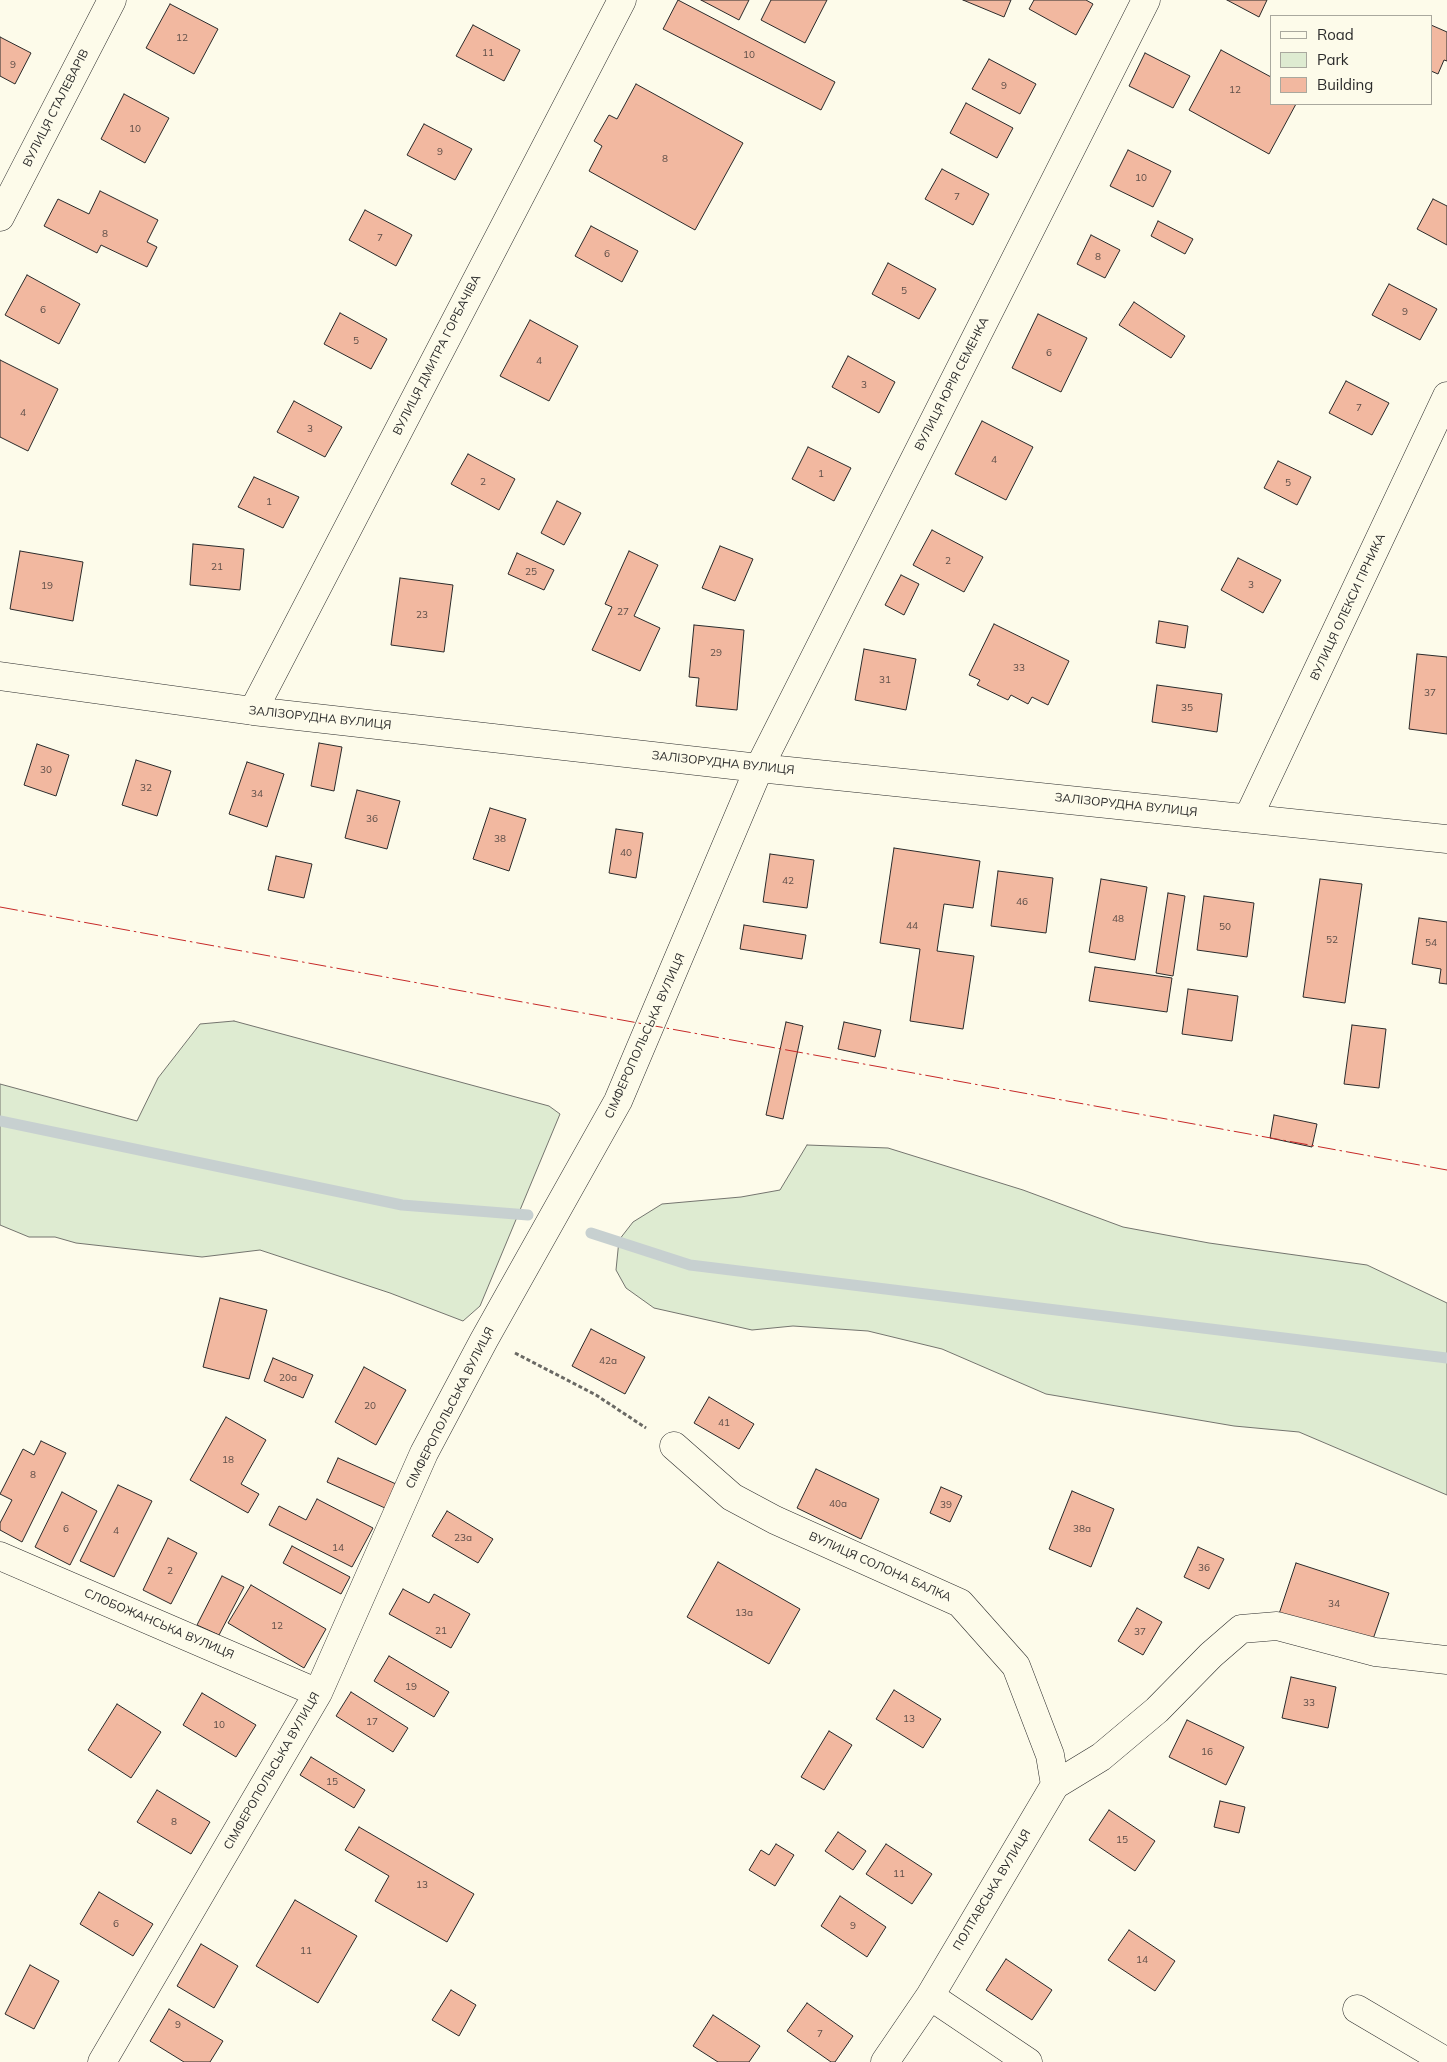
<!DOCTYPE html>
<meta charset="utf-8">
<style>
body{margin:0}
#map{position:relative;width:1447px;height:2062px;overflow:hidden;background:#fdfbea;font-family:Mulish,sans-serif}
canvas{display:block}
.legend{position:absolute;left:1270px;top:15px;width:162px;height:90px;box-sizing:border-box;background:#fdfbea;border:1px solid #a9a89e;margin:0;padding:6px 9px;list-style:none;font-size:15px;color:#2b2b2b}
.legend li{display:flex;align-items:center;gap:10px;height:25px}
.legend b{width:25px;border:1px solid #a9a89e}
</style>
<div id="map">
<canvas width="1447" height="2062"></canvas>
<ul class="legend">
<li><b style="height:6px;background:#fdfbea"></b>Road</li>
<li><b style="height:14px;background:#deebd1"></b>Park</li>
<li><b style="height:14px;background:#f2b8a0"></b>Building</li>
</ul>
</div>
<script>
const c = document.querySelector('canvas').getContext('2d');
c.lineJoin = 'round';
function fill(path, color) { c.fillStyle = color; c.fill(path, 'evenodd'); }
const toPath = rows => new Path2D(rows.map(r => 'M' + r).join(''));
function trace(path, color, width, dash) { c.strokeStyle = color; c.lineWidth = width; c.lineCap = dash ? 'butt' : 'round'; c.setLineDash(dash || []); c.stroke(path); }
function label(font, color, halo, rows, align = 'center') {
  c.font = font + ' Mulish,sans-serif'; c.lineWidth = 4; c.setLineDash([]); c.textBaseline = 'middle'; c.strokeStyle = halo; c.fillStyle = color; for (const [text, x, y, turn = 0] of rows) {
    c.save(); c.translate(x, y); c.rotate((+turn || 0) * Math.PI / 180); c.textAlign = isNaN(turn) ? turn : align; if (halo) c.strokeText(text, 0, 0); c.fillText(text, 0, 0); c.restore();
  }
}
const green = toPath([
 [234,1021,549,1106,560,1114,480,1306,463,1321,390,1293,260,1250,202,1257,76,1243,55,1237,29,1237,0,1225,0,1084,137,1121,158,1078,200,1024,234,1021],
 [807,1145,888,1148,1023,1190,1123,1227,1209,1243,1367,1265,1447,1303,1447,1495,1299,1432,1234,1426,1046,1394,942,1349,868,1331,793,1326,752,1330,654,1308,626,1288,616,1270,619,1240,633,1222,662,1204,741,1197,780,1190,807,1145]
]);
fill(green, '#deebd1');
trace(green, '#74746e', 1);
trace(toPath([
 [0,1121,402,1205,528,1215],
 [591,1233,690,1265,1447,1358]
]), '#c7d0d0', 11);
const building = toPath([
 [678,0,835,82,821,110,663,29,678,0],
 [701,0,749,0,739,20,701,0],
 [771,0,827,0,805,43,761,20,771,0],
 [963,0,1011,0,1004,17,963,0],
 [1034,0,1086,0,1093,4,1076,35,1029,9,1034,0],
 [1227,0,1267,0,1259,17,1227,0],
 [170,4,218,29,194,74,146,48,170,4],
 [473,25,520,50,504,81,456,56,473,25],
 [1431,25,1447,32,1447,61,1444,60,1438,74,1431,71,1431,25],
 [0,37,31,53,15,84,0,76,0,37],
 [1221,50,1271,77,1271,104,1296,104,1269,154,1189,110,1221,50],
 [1145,53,1190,76,1173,108,1129,86,1145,53],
 [989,59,1036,84,1020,114,972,89,989,59],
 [636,84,743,143,695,230,589,171,602,146,594,141,609,115,617,119,636,84],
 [124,94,169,118,145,163,101,139,124,94],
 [966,103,1013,128,997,158,950,133,966,103],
 [424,124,472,149,455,180,407,155,424,124],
 [1128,150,1171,171,1153,207,1110,186,1128,150],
 [942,169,989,194,973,225,925,199,942,169],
 [100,191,158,220,147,242,157,247,147,267,101,245,97,253,44,226,58,199,89,214,100,191],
 [1433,199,1447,206,1447,245,1417,229,1433,199],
 [365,210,412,235,396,266,349,240,365,210],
 [1158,221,1193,239,1185,254,1151,236,1158,221],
 [591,226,638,251,622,282,575,256,591,226],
 [1091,235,1120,250,1105,278,1077,264,1091,235],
 [888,263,936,289,919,319,872,294,888,263],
 [27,275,80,304,59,344,5,315,27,275],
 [1389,284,1437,309,1420,340,1372,315,1389,284],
 [1134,302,1185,336,1171,358,1119,325,1134,302],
 [340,313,387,339,371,369,324,344,340,313],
 [1038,314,1087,338,1061,392,1012,368,1038,314],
 [530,320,578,346,549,401,500,376,530,320],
 [848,356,895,382,879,413,832,387,848,356],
 [0,360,58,389,28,451,0,437,0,360],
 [1346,381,1389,403,1372,435,1329,413,1346,381],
 [294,401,342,427,325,457,277,432,294,401],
 [982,421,1033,447,1006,500,955,474,982,421],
 [808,447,851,468,834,501,792,479,808,447],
 [468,454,515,479,499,510,451,484,468,454],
 [1278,461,1311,477,1297,505,1264,488,1278,461],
 [254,477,299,497,283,528,238,507,254,477],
 [557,501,581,513,564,545,541,533,557,501],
 [932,530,983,557,964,592,913,565,932,530],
 [193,544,244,549,240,590,190,585,193,544],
 [720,546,753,559,735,601,702,588,720,546],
 [20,551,83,562,73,621,10,609,20,551],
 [629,551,658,565,634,616,660,628,640,671,592,650,612,607,605,604,629,551],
 [517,553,554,570,544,590,508,574,517,553],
 [1238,558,1281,580,1263,613,1221,590,1238,558],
 [901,575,919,584,904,615,885,605,901,575],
 [400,578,453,585,444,652,391,645,400,578],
 [1159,621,1188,626,1185,648,1156,643,1159,621],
 [994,624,1069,661,1048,705,1032,697,1028,704,1011,695,1008,700,977,685,980,680,969,675,994,624],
 [694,625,744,630,737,710,696,706,699,678,689,677,694,625],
 [864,649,916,659,906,710,855,700,864,649],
 [1417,654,1447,657,1447,734,1409,729,1417,654],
 [1157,685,1222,694,1217,732,1152,722,1157,685],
 [319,743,342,747,334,791,311,786,319,743],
 [37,744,69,755,56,796,24,785,37,744],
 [136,760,171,771,157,816,122,805,136,760],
 [247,762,284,774,267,827,229,814,247,762],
 [357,790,400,801,387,849,345,838,357,790],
 [490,808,526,819,509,871,473,859,490,808],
 [616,829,643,833,636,878,609,873,616,829],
 [894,848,980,861,973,908,944,904,937,951,974,956,963,1029,910,1021,920,949,880,943,894,848],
 [770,854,814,860,807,908,763,902,770,854],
 [276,856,312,864,304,898,268,890,276,856],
 [998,871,1053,878,1046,933,991,926,998,871],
 [1101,879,1147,887,1135,960,1089,952,1101,879],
 [1320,879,1362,884,1345,1003,1303,997,1320,879],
 [1168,893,1185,896,1173,976,1156,973,1168,893],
 [1204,896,1254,903,1247,957,1197,950,1204,896],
 [1419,918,1447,922,1447,984,1439,983,1441,969,1412,964,1419,918],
 [744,925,806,935,802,959,740,949,744,925],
 [1095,967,1172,978,1167,1012,1089,1001,1095,967],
 [1188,989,1238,996,1232,1041,1182,1034,1188,989],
 [786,1022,803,1026,783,1119,766,1115,786,1022],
 [844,1022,881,1030,875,1057,838,1049,844,1022],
 [1352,1025,1386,1029,1379,1088,1344,1084,1352,1025],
 [1274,1115,1317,1124,1312,1147,1270,1138,1274,1115],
 [220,1298,267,1310,249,1379,203,1367,220,1298],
 [591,1329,645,1357,625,1394,572,1366,591,1329],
 [273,1358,313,1375,303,1398,264,1381,273,1358],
 [364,1367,406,1390,376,1445,335,1422,364,1367],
 [709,1397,754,1424,739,1449,694,1423,709,1397],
 [226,1417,266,1440,241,1484,259,1494,248,1513,190,1480,226,1417],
 [41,1441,66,1453,22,1542,0,1530,0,1523,12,1500,0,1494,23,1449,34,1455,41,1441],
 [338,1458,396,1484,385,1508,327,1482,338,1458],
 [816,1469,879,1499,861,1539,797,1508,816,1469],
 [118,1485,152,1501,114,1577,80,1561,118,1485],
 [941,1487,962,1496,950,1522,930,1513,941,1487],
 [1072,1491,1114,1509,1091,1567,1049,1549,1072,1491],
 [62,1492,97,1511,70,1565,35,1547,62,1492],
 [317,1499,373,1528,352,1567,269,1525,279,1506,306,1520,317,1499],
 [447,1511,493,1539,478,1563,432,1536,447,1511],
 [168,1538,197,1553,171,1604,143,1590,168,1538],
 [292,1546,350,1577,341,1594,283,1563,292,1546],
 [1198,1547,1224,1559,1209,1589,1184,1577,1198,1547],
 [718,1562,800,1609,769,1664,687,1617,718,1562],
 [1296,1563,1389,1593,1371,1645,1279,1614,1296,1563],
 [222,1576,244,1587,219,1635,197,1625,222,1576],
 [251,1585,326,1629,304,1668,228,1623,251,1585],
 [403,1589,429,1603,434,1594,470,1614,451,1648,389,1614,403,1589],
 [1137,1608,1162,1622,1143,1655,1118,1641,1137,1608],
 [389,1656,449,1692,434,1717,374,1681,389,1656],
 [1291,1677,1336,1687,1328,1728,1282,1718,1291,1677],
 [894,1690,941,1719,923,1748,876,1719,894,1690],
 [351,1692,408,1728,393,1752,336,1716,351,1692],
 [202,1693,256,1725,236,1757,183,1725,202,1693],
 [117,1704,161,1732,131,1778,88,1750,117,1704],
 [1187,1720,1244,1747,1226,1785,1169,1757,1187,1720],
 [829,1731,852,1745,824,1790,801,1777,829,1731],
 [311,1757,365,1790,354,1808,300,1775,311,1757],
 [157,1790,210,1822,191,1854,137,1822,157,1790],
 [1220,1801,1245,1807,1239,1833,1214,1827,1220,1801],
 [1109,1810,1155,1841,1135,1871,1089,1840,1109,1810],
 [359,1827,474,1894,447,1942,375,1901,389,1876,345,1850,359,1827],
 [838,1832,866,1851,853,1870,825,1851,838,1832],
 [776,1844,794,1855,775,1886,749,1870,761,1850,769,1855,776,1844],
 [886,1844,932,1874,912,1904,866,1874,886,1844],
 [99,1892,153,1924,133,1956,80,1924,99,1892],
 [840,1896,886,1927,867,1957,821,1926,840,1896],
 [295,1900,357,1936,318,2003,256,1966,295,1900],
 [1129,1930,1175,1961,1155,1991,1108,1960,1129,1930],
 [201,1944,238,1966,214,2008,177,1986,201,1944],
 [1006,1959,1052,1990,1032,2020,986,1990,1006,1959],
 [30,1965,59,1981,34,2029,5,2014,30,1965],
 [451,1990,476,2005,459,2036,432,2020,451,1990],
 [807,2003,853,2036,835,2062,831,2062,787,2031,807,2003],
 [169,2009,223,2041,210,2062,184,2062,150,2041,169,2009],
 [713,2015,760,2046,749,2062,718,2062,693,2046,713,2015]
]);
fill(building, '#f2b8a0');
trace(building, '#2b2b2b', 1);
const minor = toPath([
 [0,217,112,0],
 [0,676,253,711,759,768,1447,839],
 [253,711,622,0],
 [1248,818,1447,396],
 [674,1446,732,1497,775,1520,960,1603,1016,1666,1050,1755,1055,1785,1101,1757,1157,1710,1211,1655,1241,1629,1277,1626,1375,1652,1447,1660],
 [0,1556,318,1693],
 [930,1996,1028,2062],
 [1357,2009,1447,2062],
 [102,2062,318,1693,424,1453,484,1340,618,1101,759,768,1146,0],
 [885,2062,930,1996,1055,1785]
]);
trace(minor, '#2b2b2b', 29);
trace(toPath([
 [515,1353,596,1395,646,1428]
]), '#6a6964', 3, [4, 2.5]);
trace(minor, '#fdfbea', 28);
trace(toPath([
 [0,907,1447,1170]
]), '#c62828', 1, [18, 4, 2.5, 4]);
label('10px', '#5d4e48', null, [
 ["12",182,38],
 ["11",488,53],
 ["10",749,55],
 ["9",13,65],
 ["9",1004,86],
 ["12",1235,90],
 ["10",135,129],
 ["9",440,152],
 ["8",665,159],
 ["10",1141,178],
 ["7",957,197],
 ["8",105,234],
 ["7",380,238],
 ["6",607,254],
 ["8",1098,257],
 ["5",904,291],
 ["6",43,310],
 ["9",1405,312],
 ["5",356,341],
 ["6",1049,353],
 ["4",539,361],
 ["3",864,385],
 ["7",1359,408],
 ["4",23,413],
 ["3",310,429],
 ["4",994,460],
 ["1",821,474],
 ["2",483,482],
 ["5",1288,483],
 ["1",269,502],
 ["2",948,561],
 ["21",217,567],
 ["25",531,572],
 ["3",1251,585],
 ["19",47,586],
 ["27",623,612],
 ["23",422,615],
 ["29",716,653],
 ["33",1019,668],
 ["31",885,680],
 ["37",1430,693],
 ["35",1187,708],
 ["30",46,770],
 ["32",146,788],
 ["34",257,794],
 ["36",372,819],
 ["38",500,839],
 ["40",626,853],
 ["42",788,881],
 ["46",1022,902],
 ["48",1118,919],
 ["44",912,926],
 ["50",1225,927],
 ["52",1332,940],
 ["54",1431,943],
 ["42а",608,1361],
 ["20а",288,1378],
 ["20",370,1406],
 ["41",724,1423],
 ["18",228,1460],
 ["8",33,1475],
 ["40а",838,1504],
 ["39",946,1505],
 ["6",66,1529],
 ["38а",1082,1529],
 ["4",116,1531],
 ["23а",463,1538],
 ["14",338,1548],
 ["36",1204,1568],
 ["2",170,1571],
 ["34",1334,1604],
 ["13а",744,1613],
 ["12",277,1626],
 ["21",441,1631],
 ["37",1140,1632],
 ["19",411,1687],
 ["33",1309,1703],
 ["13",909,1719],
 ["17",372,1722],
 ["10",219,1725],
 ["16",1207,1752],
 ["15",332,1782],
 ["8",174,1822],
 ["15",1122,1840],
 ["11",899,1874],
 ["13",422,1885],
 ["6",116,1924],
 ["9",853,1926],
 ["11",306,1951],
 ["14",1142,1960],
 ["9",178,2025],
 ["7",820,2034]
]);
label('12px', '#2b2b2b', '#fdfbea', [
 ["ВУЛИЦЯ СТАЛЕВАРІВ",56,108,-63],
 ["ВУЛИЦЯ ДМИТРА ГОРБАЧІВА",437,355,-63],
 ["ВУЛИЦЯ ЮРІЯ СЕМЕНКА",952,384,-63],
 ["ВУЛИЦЯ ОЛЕКСИ ГІРНИКА",1348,607,-65],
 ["ЗАЛІЗОРУДНА ВУЛИЦЯ",320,718,6],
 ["ЗАЛІЗОРУДНА ВУЛИЦЯ",723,763,6],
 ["ЗАЛІЗОРУДНА ВУЛИЦЯ",1126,805,6],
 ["СІМФЕРОПОЛЬСЬКА ВУЛИЦЯ",645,1036,-66],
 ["СІМФЕРОПОЛЬСЬКА ВУЛИЦЯ",450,1408,-63],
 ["ВУЛИЦЯ СОЛОНА БАЛКА",880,1567,24],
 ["СЛОБОЖАНСЬКА ВУЛИЦЯ",159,1624,23],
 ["СІМФЕРОПОЛЬСЬКА ВУЛИЦЯ",272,1771,-60],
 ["ПОЛТАВСЬКА ВУЛИЦЯ",992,1890,-59]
]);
</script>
